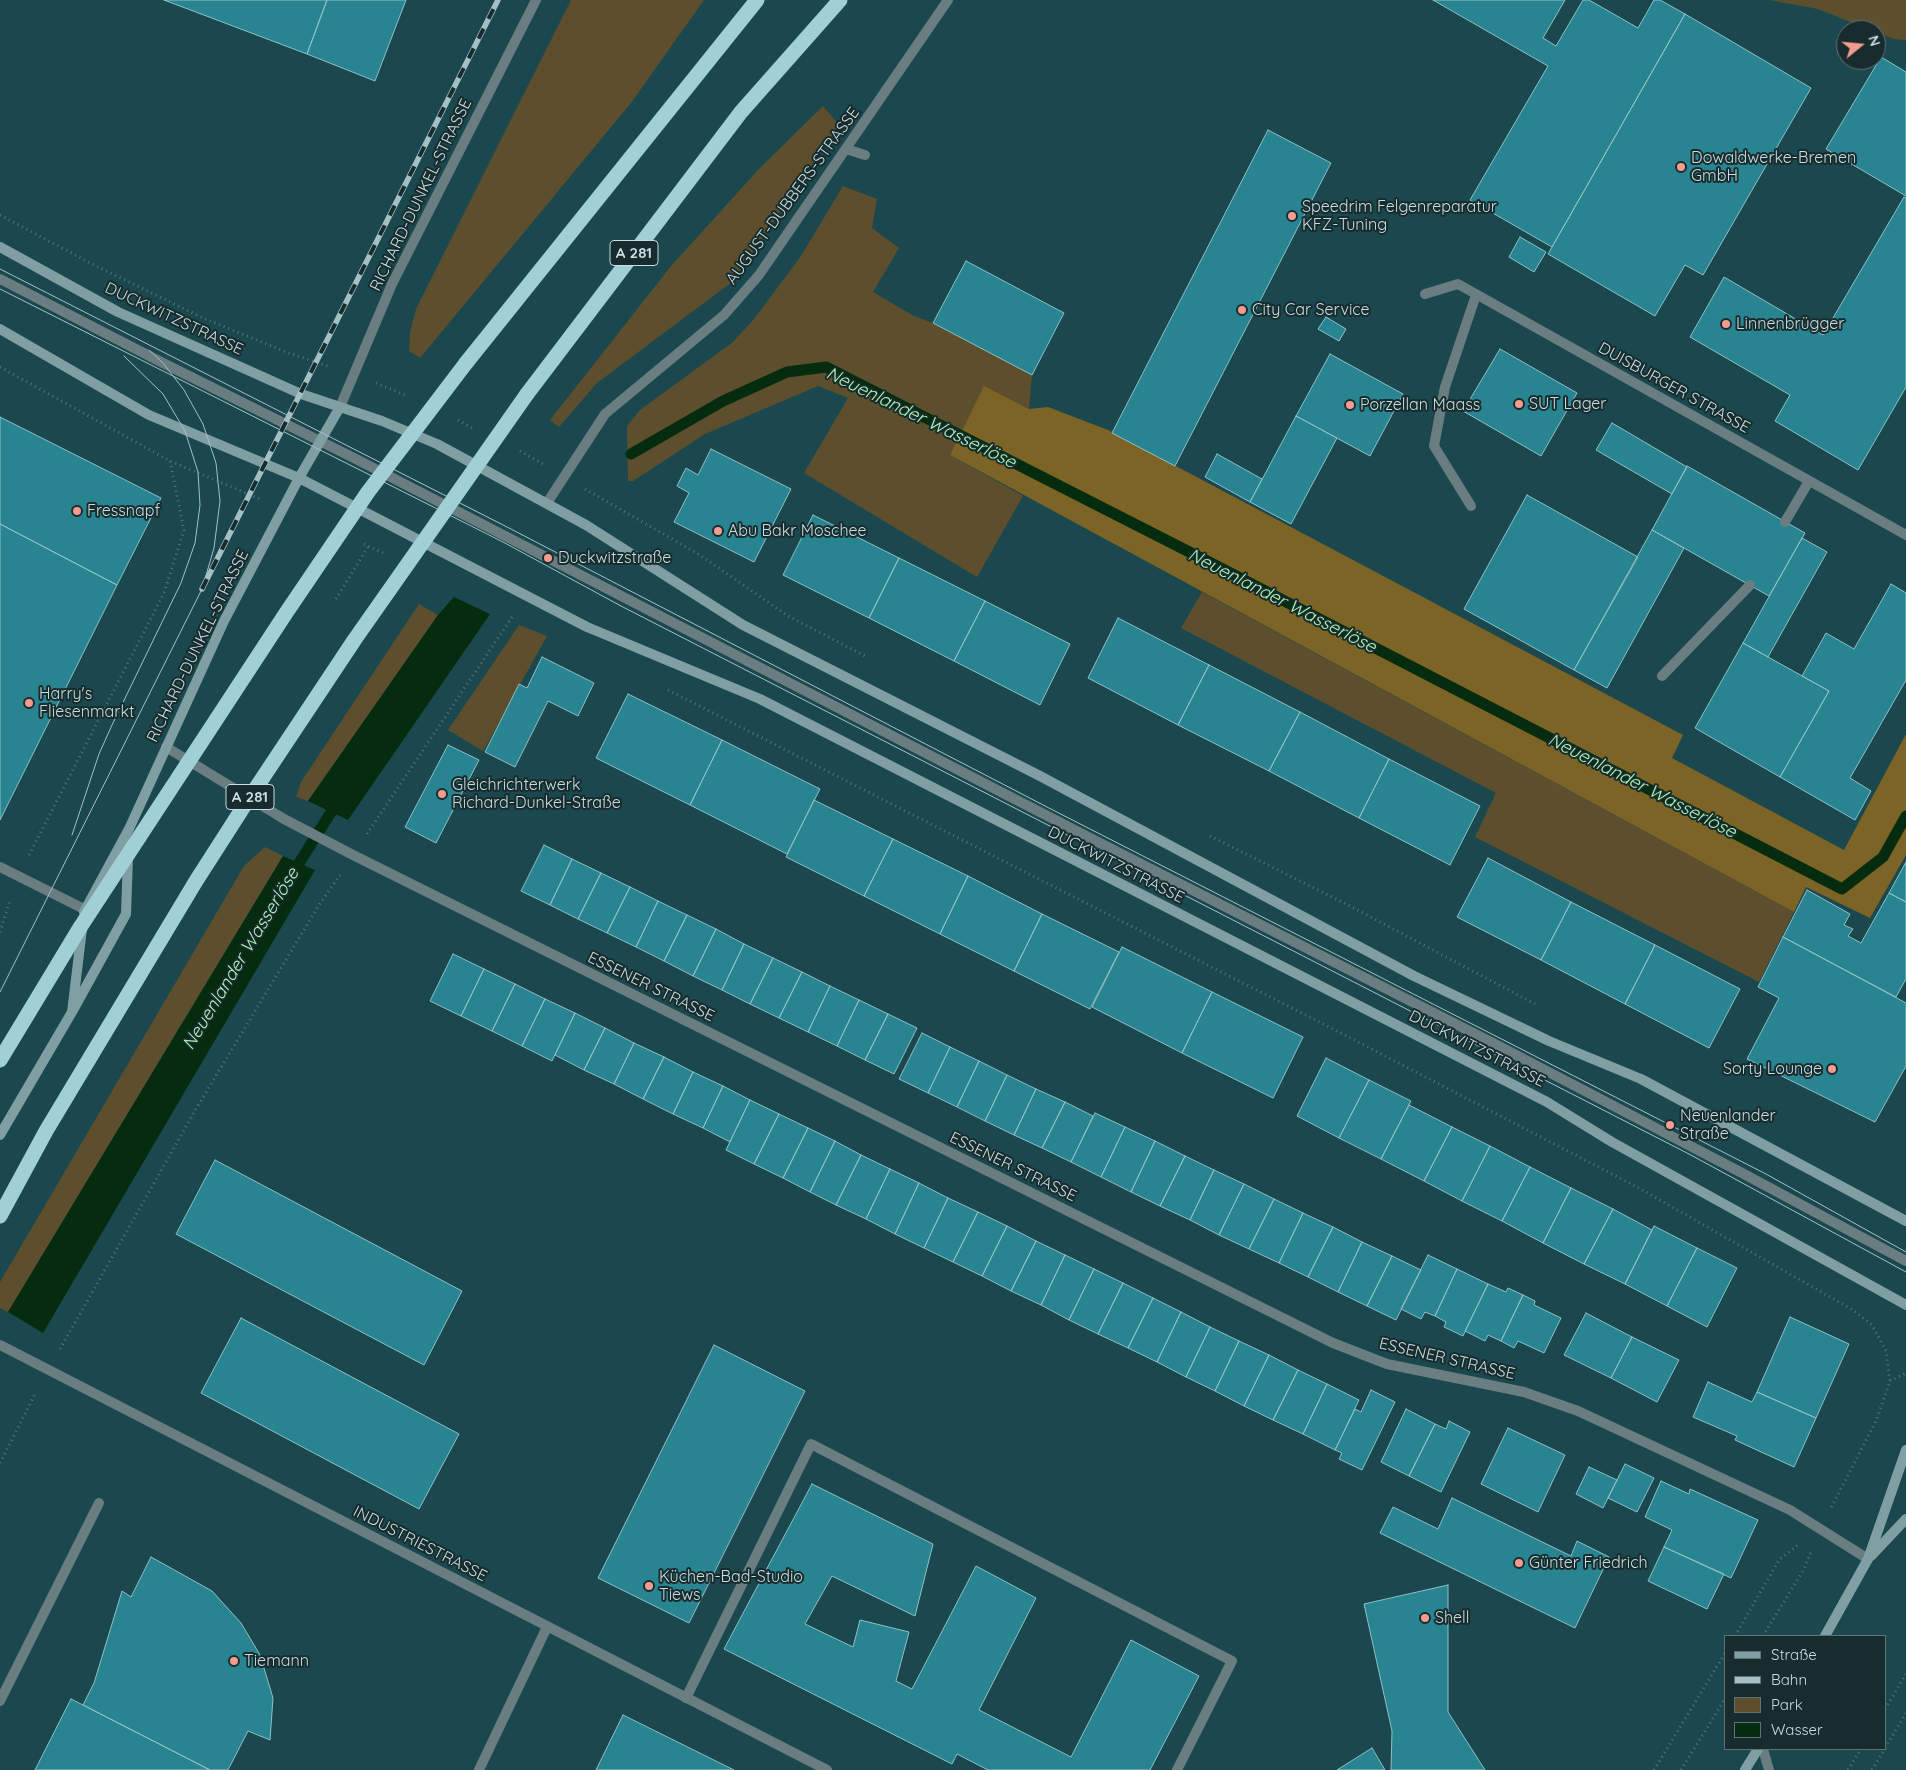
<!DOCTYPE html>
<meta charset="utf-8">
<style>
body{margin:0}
#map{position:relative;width:1906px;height:1770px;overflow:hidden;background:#1a484e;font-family:Quicksand,sans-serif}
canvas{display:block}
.legend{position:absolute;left:1724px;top:1635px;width:162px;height:115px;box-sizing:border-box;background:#182b2d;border:1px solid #5e7375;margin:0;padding:6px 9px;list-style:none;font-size:15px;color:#c6dee1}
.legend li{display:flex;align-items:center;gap:10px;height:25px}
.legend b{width:25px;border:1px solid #5e7375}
.north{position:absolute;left:1836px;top:20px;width:50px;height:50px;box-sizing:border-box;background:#182b2d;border:1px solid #5e7375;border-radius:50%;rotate:73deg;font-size:14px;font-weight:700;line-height:20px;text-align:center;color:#c6dee1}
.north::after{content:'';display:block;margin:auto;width:18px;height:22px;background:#f59c91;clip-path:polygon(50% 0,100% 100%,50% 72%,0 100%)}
</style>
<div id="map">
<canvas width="1906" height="1770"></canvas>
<ul class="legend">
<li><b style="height:6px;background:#809fa3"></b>Straße</li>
<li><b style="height:6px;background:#a4c0c4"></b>Bahn</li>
<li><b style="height:14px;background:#5d4f2e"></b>Park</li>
<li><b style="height:14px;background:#052c0e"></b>Wasser</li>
</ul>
<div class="north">N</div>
</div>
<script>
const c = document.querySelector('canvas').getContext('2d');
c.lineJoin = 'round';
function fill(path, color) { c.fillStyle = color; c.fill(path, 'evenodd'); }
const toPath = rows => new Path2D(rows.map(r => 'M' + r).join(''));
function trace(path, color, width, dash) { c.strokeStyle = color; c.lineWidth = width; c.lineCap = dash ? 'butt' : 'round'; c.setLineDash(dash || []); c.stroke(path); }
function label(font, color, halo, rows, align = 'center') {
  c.font = font + ' Quicksand,sans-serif'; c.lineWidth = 4; c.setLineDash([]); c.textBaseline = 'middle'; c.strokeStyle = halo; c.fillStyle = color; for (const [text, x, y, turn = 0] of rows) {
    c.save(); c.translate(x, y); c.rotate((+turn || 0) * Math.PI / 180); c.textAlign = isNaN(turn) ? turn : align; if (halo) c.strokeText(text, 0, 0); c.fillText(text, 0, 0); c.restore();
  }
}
fill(toPath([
 [571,0,704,0,631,103,420,358,409,351,410,333,416,309],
 [1769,0,1906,0,1906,40,1893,39,1876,32,1876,30,1870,30,1818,9],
 [823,106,839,125,732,282,597,383,559,427,550,420,671,266,758,170],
 [843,186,877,199,872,228,899,248,873,292,914,316,933,323,1032,375,1029,409,984,387,950,455,1023,496,977,577,804,473,848,398,818,386,705,434,633,481,628,481,627,426,640,410,733,342,754,319,801,256],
 [1202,592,1794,912,1759,982,1475,837,1496,793,1181,628],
 [419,604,438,615,308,801,296,797,301,782],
 [519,625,547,636,483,751,448,730],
 [265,847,283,856,8,1312,0,1308,0,1282,244,866]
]), '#5d4f2e');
fill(toPath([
 [984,386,1029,409,1048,407,1108,430,1683,735,1672,758,1844,850,1906,734,1906,855,1870,918,1806,887,1794,912,950,455]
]), '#7c6426');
fill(toPath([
 [454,597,490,614,348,820,308,801,438,615],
 [283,856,315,870,43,1333,8,1312]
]), '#052c0e');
trace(toPath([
 [631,454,723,401,787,372,826,367,1211,563,1842,889,1883,857,1906,816],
 [291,876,338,801]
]), '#052c0e', 11);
const building = toPath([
 [164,0,327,0,307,54,164,0],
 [327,0,406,0,375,81,307,54,327,0],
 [1433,0,1565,0,1543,38,1556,46,1583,0,1589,0,1638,28,1654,0,1660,0,1685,14,1552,247,1470,200,1548,66,1433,0],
 [1685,14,1811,88,1703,275,1685,265,1655,316,1548,254,1685,14],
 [1881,57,1906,72,1906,196,1826,149,1881,57],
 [1268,130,1331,163,1175,466,1112,433,1268,130],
 [1904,197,1906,198,1906,387,1858,470,1775,421,1790,395,1690,337,1724,277,1823,335,1904,197],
 [1520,237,1546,252,1534,272,1509,257,1520,237],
 [966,261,1064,313,1032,375,933,323,966,261],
 [1326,317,1346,329,1339,341,1318,329,1326,317],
 [1500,349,1577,393,1541,456,1463,411,1500,349],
 [1330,354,1403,394,1370,456,1296,416,1330,354],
 [1296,416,1337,438,1291,524,1250,502,1296,416],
 [0,417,161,498,117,585,0,524,0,417],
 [1612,423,1687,467,1672,494,1596,450,1612,423],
 [711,449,791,489,754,562,674,522,689,493,677,486,686,468,698,475,711,449],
 [1217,454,1262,479,1250,502,1205,477,1217,454],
 [1687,466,1805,533,1769,596,1652,530,1687,466],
 [1527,495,1638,557,1574,670,1464,609,1527,495],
 [813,515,899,558,869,618,783,575,813,515],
 [0,524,117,585,0,820,0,524],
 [1652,530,1684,548,1607,688,1574,670,1652,530],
 [1802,538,1827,552,1768,657,1743,643,1802,538],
 [899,558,985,601,954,661,869,618,899,558],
 [1891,584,1906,593,1906,680,1850,778,1871,791,1855,820,1780,777,1829,691,1802,676,1826,633,1854,649,1891,584],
 [985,601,1070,644,1040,705,954,661,985,601],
 [1118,618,1209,665,1178,725,1088,678,1118,618],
 [1743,643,1829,691,1780,777,1695,728,1743,643],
 [542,657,594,683,578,716,548,701,515,767,485,752,519,684,527,688,542,657],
 [1209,665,1300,712,1269,771,1178,725,1209,665],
 [628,694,722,740,690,805,596,758,628,694],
 [1300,712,1389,759,1359,818,1269,771,1300,712],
 [722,740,820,789,787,854,690,805,722,740],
 [448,745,479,760,436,843,405,827,448,745],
 [1389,759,1480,806,1450,865,1359,818,1389,759],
 [814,800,893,839,864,896,786,857,814,800],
 [893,839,968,876,940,934,864,896,893,839],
 [544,845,572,859,550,905,521,891,544,845],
 [1488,858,1571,902,1541,960,1457,917,1488,858],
 [572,859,601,873,578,919,550,905,572,859],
 [1906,862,1906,902,1889,893,1906,862],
 [601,873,630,887,607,933,578,919,601,873],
 [968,876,1042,914,1014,971,940,934,968,876],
 [630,887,658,901,636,947,607,933,630,887],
 [1807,890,1850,914,1844,925,1853,929,1848,936,1861,943,1889,893,1906,902,1906,979,1896,997,1783,937,1807,890],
 [658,901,687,915,664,961,636,947,658,901],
 [1571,902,1655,945,1625,1004,1541,960,1571,902],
 [1042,914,1119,952,1090,1009,1014,971,1042,914],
 [687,915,716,929,693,976,664,961,687,915],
 [716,929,744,944,722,990,693,976,716,929],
 [1783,937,1906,1003,1906,1066,1875,1122,1747,1059,1779,998,1758,987,1783,937],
 [744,944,773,958,750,1004,722,990,744,944],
 [1655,945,1740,989,1709,1048,1625,1004,1655,945],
 [1122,947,1212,992,1182,1053,1092,1007,1122,947],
 [453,954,484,969,461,1016,430,1001,453,954],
 [773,958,802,972,779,1018,750,1004,773,958],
 [484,969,515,984,492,1031,461,1016,484,969],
 [802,972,830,986,808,1032,779,1018,802,972],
 [515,984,545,999,522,1046,492,1031,515,984],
 [830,986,859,1000,837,1046,808,1032,830,986],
 [1212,992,1303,1037,1273,1098,1182,1053,1212,992],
 [545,999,575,1013,552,1061,522,1046,545,999],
 [859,1000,888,1014,865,1060,837,1046,859,1000],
 [575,1013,605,1028,584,1070,555,1055,575,1013],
 [888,1014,917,1028,894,1074,865,1060,888,1014],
 [605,1028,634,1043,614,1084,584,1070,605,1028],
 [922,1033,950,1047,928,1093,899,1079,922,1033],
 [634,1043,664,1057,643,1099,614,1084,634,1043],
 [950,1047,979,1061,957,1107,928,1093,950,1047],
 [664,1057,693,1072,673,1114,643,1099,664,1057],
 [1326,1058,1369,1080,1339,1138,1297,1116,1326,1058],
 [979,1061,1007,1075,985,1121,957,1107,979,1061],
 [693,1072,723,1086,703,1128,673,1114,693,1072],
 [1007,1075,1036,1089,1014,1135,985,1121,1007,1075],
 [1369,1080,1411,1101,1381,1159,1339,1138,1369,1080],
 [723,1086,750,1100,730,1142,703,1128,723,1086],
 [1036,1089,1065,1102,1042,1148,1014,1135,1036,1089],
 [750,1100,779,1114,754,1164,726,1150,750,1100],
 [1065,1102,1093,1116,1071,1162,1042,1148,1065,1102],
 [1409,1105,1452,1127,1424,1181,1381,1159,1409,1105],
 [1095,1113,1125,1127,1101,1177,1071,1162,1095,1113],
 [779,1114,808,1128,783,1178,754,1164,779,1114],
 [1125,1127,1155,1141,1131,1192,1101,1177,1125,1127],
 [1452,1127,1490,1146,1462,1201,1424,1181,1452,1127],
 [808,1128,835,1141,810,1192,783,1178,808,1128],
 [835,1141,861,1155,836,1205,810,1192,835,1141],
 [1155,1141,1185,1156,1160,1206,1131,1192,1155,1141],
 [1490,1146,1530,1167,1502,1221,1462,1201,1490,1146],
 [861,1155,890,1169,866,1219,836,1205,861,1155],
 [1185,1156,1214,1170,1190,1220,1160,1206,1185,1156],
 [215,1160,462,1291,424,1365,176,1234,215,1160],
 [1530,1167,1571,1188,1543,1243,1502,1221,1530,1167],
 [890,1169,919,1183,895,1234,866,1219,890,1169],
 [1214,1170,1244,1184,1219,1235,1190,1220,1214,1170],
 [919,1183,948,1198,924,1248,895,1234,919,1183],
 [1244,1184,1274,1199,1249,1249,1219,1235,1244,1184],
 [1571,1188,1613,1209,1584,1264,1543,1243,1571,1188],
 [948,1198,978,1212,953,1262,924,1248,948,1198],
 [1274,1199,1303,1213,1279,1263,1249,1249,1274,1199],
 [1613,1209,1652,1230,1625,1284,1584,1264,1613,1209],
 [978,1212,1007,1226,982,1276,953,1262,978,1212],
 [1303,1213,1333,1227,1308,1277,1279,1263,1303,1213],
 [1007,1226,1036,1241,1011,1291,982,1276,1007,1226],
 [1654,1226,1697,1248,1667,1306,1625,1284,1654,1226],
 [1333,1227,1362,1242,1338,1292,1308,1277,1333,1227],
 [1036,1241,1065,1255,1041,1305,1011,1291,1036,1241],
 [1362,1242,1392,1256,1367,1306,1338,1292,1362,1242],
 [1697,1248,1737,1268,1707,1327,1667,1306,1697,1248],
 [1065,1255,1094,1269,1069,1320,1041,1305,1065,1255],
 [1428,1255,1457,1269,1435,1316,1425,1312,1421,1319,1401,1309,1428,1255],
 [1392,1256,1421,1270,1396,1320,1367,1306,1392,1256],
 [1094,1269,1123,1283,1098,1334,1069,1320,1094,1269],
 [1457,1269,1488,1284,1463,1336,1444,1327,1446,1322,1435,1316,1457,1269],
 [1123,1283,1153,1298,1128,1348,1098,1334,1123,1283],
 [1488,1284,1506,1292,1508,1288,1523,1295,1501,1341,1488,1335,1485,1341,1465,1331,1488,1284],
 [1523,1295,1535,1301,1534,1305,1561,1318,1544,1353,1518,1341,1514,1348,1501,1341,1523,1295],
 [1153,1298,1181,1312,1157,1362,1128,1348,1153,1298],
 [1181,1312,1210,1327,1186,1377,1157,1362,1181,1312],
 [1586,1313,1632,1337,1611,1378,1564,1355,1586,1313],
 [1790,1317,1849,1344,1816,1418,1757,1392,1790,1317],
 [241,1318,459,1434,419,1509,201,1393,241,1318],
 [1210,1327,1239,1341,1215,1391,1186,1377,1210,1327],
 [1632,1337,1679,1360,1657,1402,1611,1378,1632,1337],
 [1239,1341,1269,1355,1244,1406,1215,1391,1239,1341],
 [714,1345,805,1391,689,1623,598,1578,714,1345],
 [1269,1355,1298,1370,1273,1420,1244,1406,1269,1355],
 [1298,1370,1327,1384,1303,1434,1273,1420,1298,1370],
 [1708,1382,1752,1402,1757,1392,1816,1418,1794,1467,1735,1440,1737,1436,1693,1417,1708,1382],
 [1327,1384,1359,1400,1335,1450,1303,1434,1327,1384],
 [1371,1390,1395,1402,1362,1470,1339,1459,1342,1453,1335,1450,1355,1409,1361,1412,1371,1390],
 [1406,1409,1435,1424,1409,1476,1381,1462,1406,1409],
 [1449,1421,1470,1432,1441,1492,1409,1476,1435,1424,1446,1429,1449,1421],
 [1508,1428,1565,1455,1538,1512,1481,1484,1508,1428],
 [1625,1464,1654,1478,1637,1512,1608,1498,1625,1464],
 [1589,1467,1617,1480,1603,1508,1576,1494,1589,1467],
 [1661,1481,1689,1494,1690,1489,1758,1520,1731,1578,1664,1547,1672,1530,1645,1517,1661,1481],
 [812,1484,933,1544,915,1616,832,1576,805,1624,853,1647,860,1620,909,1632,896,1681,912,1689,976,1566,1036,1598,979,1710,1071,1757,1131,1640,1199,1676,1150,1770,988,1770,957,1754,952,1764,724,1649,812,1484],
 [1452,1498,1571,1556,1577,1541,1609,1557,1575,1628,1380,1533,1393,1507,1438,1529,1452,1498],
 [1664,1547,1724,1574,1707,1609,1648,1581,1664,1547],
 [151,1557,212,1591,241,1623,260,1655,273,1698,270,1740,248,1731,228,1770,210,1770,83,1705,94,1683,122,1591,131,1597,151,1557],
 [1448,1585,1448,1712,1485,1770,1391,1770,1392,1731,1364,1604,1448,1585],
 [71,1699,83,1705,210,1770,35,1770,71,1699],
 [623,1715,734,1770,596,1770,623,1715],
 [1372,1748,1385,1770,1337,1770,1372,1748]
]);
fill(building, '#288490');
trace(building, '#90c0c7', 1);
trace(toPath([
 [0,215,92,264,203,318,286,352,330,367],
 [0,367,170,461,260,499],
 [376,383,407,396],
 [458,420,472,428],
 [520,451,543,464],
 [585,489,700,555,788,616,867,657],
 [364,544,383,553],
 [336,599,369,545],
 [668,690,1337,1031,1637,1187,1853,1310,1872,1325,1886,1351,1890,1381,1876,1421,1831,1508],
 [367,834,512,617],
 [1210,836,1348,905,1535,1004],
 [29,855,164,593,184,530,170,461],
 [0,932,10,900],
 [60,1349,196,1109,319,905,340,875],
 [1890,1381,1906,1373],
 [0,1463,36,1392],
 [1735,1636,1779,1560,1798,1545],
 [1763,1636,1804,1569,1811,1552],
 [1885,1709,1906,1674],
 [1885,1748,1906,1713],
 [1654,1770,1725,1653],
 [1681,1770,1725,1699],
 [1848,1770,1861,1749],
 [1872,1770,1885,1749]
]), '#51787d', 3, [1, 4]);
trace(toPath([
 [846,149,865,155],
 [0,279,163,363,354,458,1096,841,1493,1043,1744,1174,1906,1261],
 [547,503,605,414,724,315,759,275,948,0],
 [1471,506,1434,446,1445,387,1476,295],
 [1785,522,1809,481],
 [1662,676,1750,585],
 [0,867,84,909],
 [686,1698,811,1444,1232,1661,1177,1770],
 [0,1701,99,1503],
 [479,1770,547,1627]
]), '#6a7d80', 10);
trace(toPath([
 [1425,294,1458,284,1906,535],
 [340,407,392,284,536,0],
 [166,747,284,819,353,855,1333,1343,1387,1364,1524,1392,1578,1411,1790,1510,1868,1559],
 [0,1345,827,1770],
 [1763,1749,1769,1770]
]), '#6a7d80', 10);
trace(toPath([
 [0,247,118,312,301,394,382,421,437,444,586,525,743,625,1040,776,1414,976,1549,1041,1641,1079,1906,1221],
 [0,329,149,415,299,478,587,627,760,699,1547,1102,1612,1142,1906,1305],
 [84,912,129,829,224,621,299,478,340,407],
 [72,1012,82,929],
 [0,1135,72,1012,126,914,128,857],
 [1871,1556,1906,1519],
 [1825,1636,1868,1559,1906,1450],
 [1745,1770,1758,1749]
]), '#809fa3', 10);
trace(toPath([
 [466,363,757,0],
 [527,394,741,112,840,0]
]), '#a0cfd6', 15);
trace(toPath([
 [0,269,509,528,1047,807,1766,1174,1906,1252],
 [0,289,503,542,621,606,1689,1154,1906,1272],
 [72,835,99,754,112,725,181,583,195,543,200,505,198,472,185,431,163,394,124,356],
 [0,992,202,589,214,548,220,501,216,463,203,424,184,390,163,363,149,350]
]), '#a4c0c4', 1);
const rail = toPath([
 [202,589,498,0]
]);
trace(rail, '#a4c0c4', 5.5);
trace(rail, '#182b2d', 4, [11]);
trace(toPath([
 [0,1060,81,926,286,613,368,492,466,363],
 [0,1216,46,1131,196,881,246,803,355,639,527,394]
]), '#a0cfd6', 15);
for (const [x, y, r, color] of [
 [1681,167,5,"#f59c91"],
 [1292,216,5,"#f59c91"],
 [1242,310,5,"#f59c91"],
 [1726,324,5,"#f59c91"],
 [1519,404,5,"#f59c91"],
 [1350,405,5,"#f59c91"],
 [77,511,5,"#f59c91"],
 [718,531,5,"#f59c91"],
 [548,558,5,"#f59c91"],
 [29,703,5,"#f59c91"],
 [442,794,5,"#f59c91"],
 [1832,1069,5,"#f59c91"],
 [1670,1125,5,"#f59c91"],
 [1519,1563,5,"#f59c91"],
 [649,1586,5,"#f59c91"],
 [1425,1618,5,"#f59c91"],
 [234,1661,5,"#f59c91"]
]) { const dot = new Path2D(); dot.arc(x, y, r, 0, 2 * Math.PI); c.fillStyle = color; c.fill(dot); trace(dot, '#182b2d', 2); }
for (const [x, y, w] of [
 [634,253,48],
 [250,797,48]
]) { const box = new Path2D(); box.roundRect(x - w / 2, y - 12.5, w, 25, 4); c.fillStyle = '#182b2d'; c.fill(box); trace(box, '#c6dee1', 1); }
label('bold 15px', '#c6dee1', null, [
 ["A 281",634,253],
 ["A 281",250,797]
]);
label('16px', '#c6dee1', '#182b2d', [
 ["Dowaldwerke-Bremen",1691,158],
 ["GmbH",1691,176],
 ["Speedrim Felgenreparatur",1302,207],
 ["KFZ-Tuning",1302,225],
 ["City Car Service",1252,310],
 ["Linnenbrügger",1736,324],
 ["SUT Lager",1529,404],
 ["Porzellan Maass",1360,405],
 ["Fressnapf",87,511],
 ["Abu Bakr Moschee",728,531],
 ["Duckwitzstraße",558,558],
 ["Harry's",39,694],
 ["Fliesenmarkt",39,712],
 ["Gleichrichterwerk",452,785],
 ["Richard-Dunkel-Straße",452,803],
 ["Sorty Lounge",1822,1069,"right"],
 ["Neuenlander",1680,1116],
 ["Straße",1680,1134],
 ["Günter Friedrich",1529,1563],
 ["Küchen-Bad-Studio",659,1577],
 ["Tiews",659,1595],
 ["Shell",1435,1618],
 ["Tiemann",244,1661]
], 'left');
label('16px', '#c6dee1', '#182b2d', [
 ["RICHARD-DUNKEL-STRASSE",421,195,-64],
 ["AUGUST-DUBBERS-STRASSE",793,196,-54],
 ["DUCKWITZSTRASSE",174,319,25],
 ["DUISBURGER STRASSE",1674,388,29],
 ["RICHARD-DUNKEL-STRASSE",198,646,-64],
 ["DUCKWITZSTRASSE",1116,865,27],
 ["ESSENER STRASSE",651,987,26],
 ["DUCKWITZSTRASSE",1477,1049,27],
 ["ESSENER STRASSE",1013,1167,26],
 ["ESSENER STRASSE",1447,1359,13],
 ["INDUSTRIESTRASSE",420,1544,27]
]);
label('italic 18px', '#acf6b5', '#182b2d', [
 ["Neuenlander Wasserlöse",921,418,26],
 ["Neuenlander Wasserlöse",1282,601,27],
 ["Neuenlander Wasserlöse",1642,786,27],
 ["Neuenlander Wasserlöse",241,959,-59]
]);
</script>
